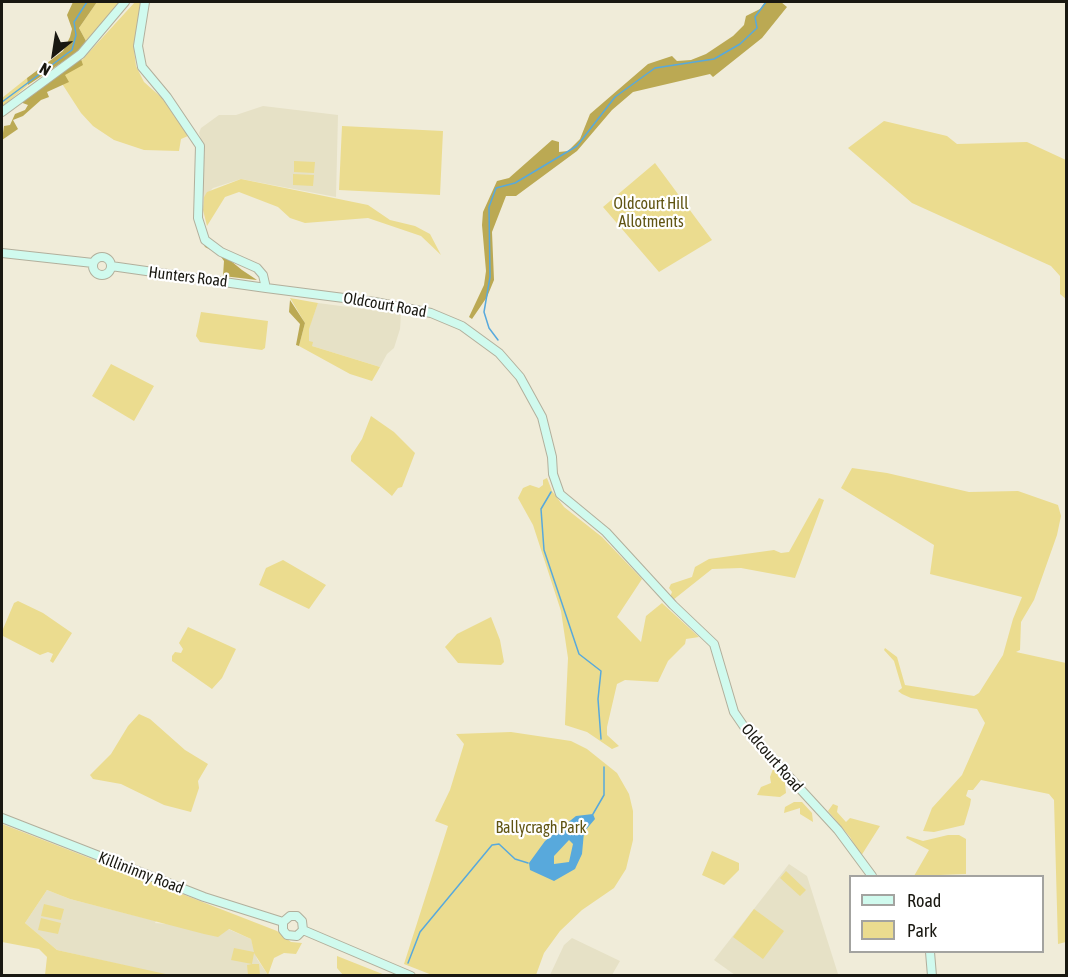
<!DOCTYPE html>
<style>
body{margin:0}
#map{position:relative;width:1068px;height:977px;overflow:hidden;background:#f0ecd9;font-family:"Asap Condensed",sans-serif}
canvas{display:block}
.frame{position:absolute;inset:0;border:3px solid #191811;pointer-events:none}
.legend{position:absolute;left:849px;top:875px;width:195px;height:78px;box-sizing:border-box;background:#fff;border:2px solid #a3a3a0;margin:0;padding:8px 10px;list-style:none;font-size:18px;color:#191811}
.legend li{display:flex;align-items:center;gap:12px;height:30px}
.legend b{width:30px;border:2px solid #a3a3a0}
.north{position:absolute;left:24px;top:24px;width:60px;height:60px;-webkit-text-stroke:4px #fff;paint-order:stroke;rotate:210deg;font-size:16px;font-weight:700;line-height:24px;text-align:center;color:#191811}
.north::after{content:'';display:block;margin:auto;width:21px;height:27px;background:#191811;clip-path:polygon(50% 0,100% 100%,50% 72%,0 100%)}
</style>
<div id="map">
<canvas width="1068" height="977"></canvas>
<div class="frame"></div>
<ul class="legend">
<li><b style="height:8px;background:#d0faee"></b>Road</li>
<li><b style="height:16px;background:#ebdc8f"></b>Park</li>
</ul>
<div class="north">N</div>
</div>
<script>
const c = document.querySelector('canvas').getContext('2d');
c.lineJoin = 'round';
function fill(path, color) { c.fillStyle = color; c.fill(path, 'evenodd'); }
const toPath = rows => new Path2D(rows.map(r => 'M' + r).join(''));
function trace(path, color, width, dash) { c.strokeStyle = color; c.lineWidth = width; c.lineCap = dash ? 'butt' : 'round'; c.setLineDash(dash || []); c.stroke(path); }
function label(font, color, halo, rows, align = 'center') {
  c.font = font + ' "Asap Condensed",sans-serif'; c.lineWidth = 4.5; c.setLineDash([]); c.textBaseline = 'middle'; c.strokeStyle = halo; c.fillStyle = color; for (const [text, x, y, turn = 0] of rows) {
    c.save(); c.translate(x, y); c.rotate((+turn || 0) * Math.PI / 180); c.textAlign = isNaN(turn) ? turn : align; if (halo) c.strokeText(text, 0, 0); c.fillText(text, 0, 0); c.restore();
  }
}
fill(toPath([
 [263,106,338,115,336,197,241,179,213,188,204,197,201,174,205,152,199,133,201,128,219,115,236,115],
 [318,303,401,314,400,329,394,348,387,354,380,367,312,346,309,342,308,330],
 [789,864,807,876,838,974,735,975,714,960],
 [47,890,70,899,156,921,155,923,228,929,251,939,257,959,268,975,170,976,57,950,25,923],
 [572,938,620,961,612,975,550,975,564,945]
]), '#e6e1c6');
fill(toPath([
 [97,2,120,2,86,41,79,28],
 [135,2,142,2,134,50,136,66,144,82,162,98,188,136,181,139,179,151,144,150,114,140,93,126,81,113,59,79,81,61],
 [27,78,28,85,2,107,2,98],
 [884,121,947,136,957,144,1027,142,1066,160,1066,299,1060,294,1060,276,1051,266,912,203,848,148],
 [342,126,443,131,440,195,339,190],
 [294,161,315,162,314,173,294,172],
 [655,163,712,240,659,272,603,207],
 [293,174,314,175,313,186,293,185],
 [241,179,368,205,390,220,415,226,430,234,441,255,421,236,368,218,305,223,290,218,278,207,239,192,225,197,207,226,203,210,204,197,207,192],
 [290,298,318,303,309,329,309,341,313,342,312,346,380,367,372,381,350,374,299,346,305,323],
 [201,312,268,321,265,348,262,350,200,342,196,336],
 [111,364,154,386,134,421,92,396],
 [371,416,394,432,415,453,402,487,398,488,392,496,351,461,351,456,362,439],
 [852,468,887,473,969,492,1018,491,1058,505,1061,516,1057,535,1034,600,1021,622,1020,650,1016,652,1066,663,1066,942,1058,944,1054,800,1049,794,981,780,973,790,968,790,966,796,971,799,970,805,964,825,934,832,923,831,932,808,962,775,985,723,977,709,911,698,902,694,898,691,902,688,894,661,884,650,885,648,897,657,905,685,974,696,979,693,1003,655,1013,619,1022,597,930,574,934,545,841,488],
 [547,478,552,491,564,507,602,537,642,579,617,617,641,642,646,616,662,603,699,637,686,639,685,644,668,661,658,682,625,680,617,684,607,727,607,735,619,746,612,749,587,732,565,725,565,723,568,658,561,611,533,525,518,498,523,488,530,485,539,488,543,485,543,480],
 [819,498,824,500,795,578,741,568,712,569,673,600,670,597,672,592,669,588,671,584,692,577,695,567,709,559,774,550,781,553,789,552],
 [283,560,326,585,309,609,259,585,266,568],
 [18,601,43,613,72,633,53,663,50,661,53,654,48,652,40,655,3,636,3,629,14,603],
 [491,617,500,640,504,662,501,665,458,663,445,647,457,634],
 [188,627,236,649,222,678,212,689,172,661,172,656,175,652,181,653,183,649,179,643],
 [139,714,150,719,185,750,208,764,198,781,199,788,191,812,164,805,121,784,93,779,90,775,111,754,128,726],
 [511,732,571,741,587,749,617,773,629,794,633,811,633,840,626,869,614,888,582,910,560,931,544,953,536,975,432,975,404,964,448,826,435,821,450,790,464,744,456,734],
 [773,769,785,783,786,793,780,797,757,795,761,787,771,783,770,777],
 [794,802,802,802,812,813,813,822,800,814,800,808,784,813,785,807],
 [833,804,838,806,837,812,846,822,850,818,880,826,861,856,850,837,828,811],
 [2,824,277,931,291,942,302,943,296,954,284,953,274,958,268,975,254,953,252,964,259,964,260,975,248,975,247,965,252,964,231,960,234,948,254,952,251,939,229,929,218,937,204,934,70,899,47,890,25,923,57,950,170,975,45,975,47,957,39,949,2,942],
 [948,835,959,835,966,839,966,874,914,876,929,850,906,838,907,836,923,841],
 [712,851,739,863,739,870,724,885,702,875],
 [786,871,806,890,800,896,780,878],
 [44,904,64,909,61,920,41,916],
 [754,909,784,931,763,959,733,937],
 [41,918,61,923,58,934,38,930],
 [337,956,385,975,343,975,337,968]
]), '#ebdc8f');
fill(toPath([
 [73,2,97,2,79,28,86,41,79,51,28,85,27,78,63,51,70,37,72,29,67,15],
 [765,2,781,2,787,7,762,38,713,77,710,74,633,92,612,110,577,151,516,196,506,196,492,232,494,280,487,297,472,319,469,317,484,285,486,271,482,225,483,212,497,181,509,178,552,140,559,142,559,152,568,151,580,139,590,114,648,64,672,56,677,61,691,60,706,54,733,36,744,25,746,16,760,9],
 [81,59,83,65,65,75,69,82,47,92,49,97,41,100,23,116,13,120,18,129,2,140,4,126,10,125,15,114,25,110,28,105,20,102],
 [200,236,242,270,257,280,223,276,224,261,219,254,205,247],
 [290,300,305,323,299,346,296,345,300,324,289,312]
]), '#bba953');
fill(toPath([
 [593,814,595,819,584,832,582,854,575,869,554,881,530,870,529,863,545,841,576,816],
 [569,840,573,844,569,862,554,864,554,856]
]), '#58a9dc');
trace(toPath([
 [2,102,72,50,76,35,74,22,87,2],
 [498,340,489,328,484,312,490,277,489,207,496,188,515,183,577,146,615,97,655,68,714,59,740,44,757,28,755,17,766,2],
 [551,492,541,509,544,550,579,654,601,671,598,699,601,739],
 [593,814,604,795,604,767],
 [408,963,420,932,492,845,499,844,515,859,528,863]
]), '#58a9dc', 1.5);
const secondary = toPath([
 [145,2,138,46,142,67,167,97,200,146,198,218,205,240,221,252,257,268,263,275,266,288,375,302,431,313,462,326,499,353,520,377,542,417,552,457,553,474,560,494,606,532,673,605,714,644,734,712,747,731,838,830,872,876],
 [2,112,81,54,125,2],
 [2,253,93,263],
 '93 266a9 9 0 1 1 18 0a9 9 0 1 1-18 0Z',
 [111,266,266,288],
 [2,818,204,897,283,922],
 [283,922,283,930,287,935,297,936,303,930],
 [283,922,290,916,297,916,302,921,303,930],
 [303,930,411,976],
 [930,952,932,976]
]);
trace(secondary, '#b2af9c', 10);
trace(secondary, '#d0faee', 8);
label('16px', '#605412', '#fff', [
 ["Oldcourt Hill",651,204],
 ["Allotments",651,222],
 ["Ballycragh Park",541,828]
]);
label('16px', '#191811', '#fff', [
 ["Hunters Road",188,277,7],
 ["Oldcourt Road",385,305,10],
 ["Oldcourt Road",772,758,49],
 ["Killininny Road",141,873,21]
]);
</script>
